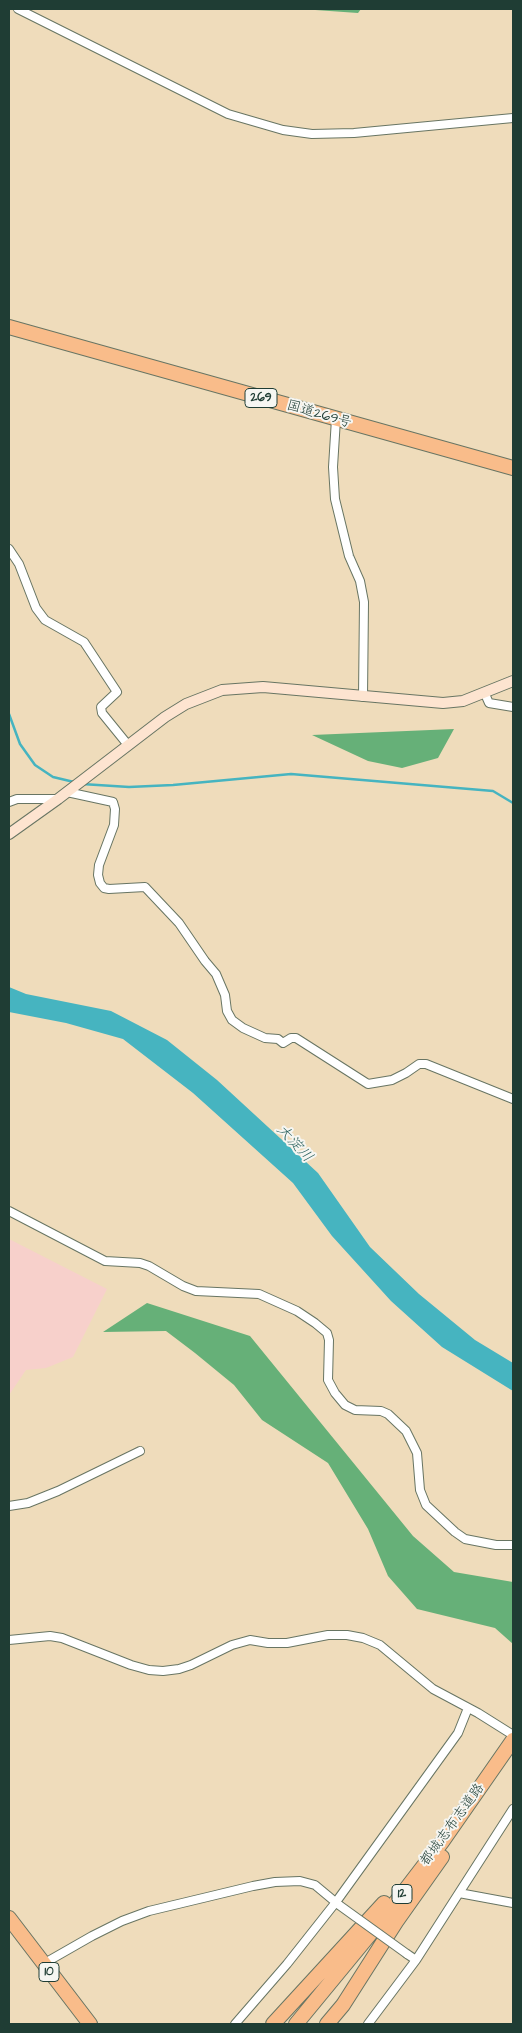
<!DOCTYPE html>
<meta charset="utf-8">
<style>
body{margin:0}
#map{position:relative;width:522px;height:2033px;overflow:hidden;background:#efdcbb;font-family:"Architects Daughter",sans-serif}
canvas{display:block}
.frame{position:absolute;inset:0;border:10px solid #1f3d34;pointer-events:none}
</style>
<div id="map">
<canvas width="522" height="2033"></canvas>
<div class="frame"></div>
</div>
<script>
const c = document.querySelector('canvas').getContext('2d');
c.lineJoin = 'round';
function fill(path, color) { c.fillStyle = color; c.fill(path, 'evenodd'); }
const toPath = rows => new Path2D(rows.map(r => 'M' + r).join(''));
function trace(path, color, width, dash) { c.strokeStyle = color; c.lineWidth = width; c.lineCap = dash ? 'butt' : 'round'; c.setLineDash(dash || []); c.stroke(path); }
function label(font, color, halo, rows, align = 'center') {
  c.font = font + ' "Architects Daughter","Klee One",sans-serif'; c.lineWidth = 4; c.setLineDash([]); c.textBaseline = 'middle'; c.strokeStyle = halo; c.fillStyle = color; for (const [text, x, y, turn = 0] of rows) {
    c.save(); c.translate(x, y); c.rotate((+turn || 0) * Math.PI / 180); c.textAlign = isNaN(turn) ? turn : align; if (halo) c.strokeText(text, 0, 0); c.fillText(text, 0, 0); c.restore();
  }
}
fill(toPath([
 [9,1239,107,1289,73,1357,46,1368,26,1370,9,1395]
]), '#f7d0cb');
fill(toPath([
 [301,9,361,9,358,13],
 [454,729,438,758,402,768,368,761,312,735],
 [147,1303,250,1336,413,1536,454,1572,513,1582,513,1644,495,1628,417,1609,388,1576,368,1529,328,1463,262,1420,234,1385,195,1353,166,1331,103,1332]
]), '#66b078');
fill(toPath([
 [9,987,26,994,111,1011,167,1040,217,1080,318,1173,370,1247,419,1294,475,1340,513,1363,513,1391,442,1347,391,1301,332,1236,293,1183,193,1093,123,1039,66,1023,9,1012]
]), '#46b4c0');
trace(toPath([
 [9,714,20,744,35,765,53,777,74,782],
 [82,784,129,787,173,785,291,774,493,791,513,803]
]), '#46b4c0', 2.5);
const street = toPath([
 [18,9,228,114,283,130,312,134,354,133,513,118],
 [336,419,333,467,335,499,349,556,360,581,364,602,363,697],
 [9,549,19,564,36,608,45,620,84,642,117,692,101,707,102,713,128,745],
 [485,694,489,703,513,707],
 [67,792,113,802,115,809,114,825,99,865,98,875,100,883,104,888,109,889,145,887,179,923,205,961,216,974,225,995,227,1011,232,1020,243,1028,265,1038,278,1039,283,1043,291,1038,296,1038,368,1084,392,1080,406,1073,419,1064,426,1064,513,1099],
 [9,802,17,799,58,799],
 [9,1211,105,1261,140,1263,149,1266,183,1286,196,1291,259,1294,297,1311,315,1323,327,1333,329,1340,328,1380,335,1393,345,1405,355,1410,381,1411,388,1414,406,1431,417,1453,420,1490,426,1505,455,1532,465,1539,496,1545,513,1545],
 [9,1506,28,1503,58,1491,140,1451],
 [9,1640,50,1636,62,1638,131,1665,149,1670,163,1671,179,1669,191,1665,232,1645,250,1640,268,1643,287,1643,328,1635,347,1635,363,1638,380,1645,433,1689,478,1713,513,1735],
 [459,1893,513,1809],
 [407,1954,416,1960,459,1893,513,1903],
 [43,1964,92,1936,122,1921,149,1911,253,1886,275,1882,300,1881,315,1885,339,1905],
 [235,2024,287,1964,336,1902,458,1733,468,1708],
 [368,2024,416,1960]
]);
const secondary = toPath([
 [9,834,58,799,165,717,186,704,222,690,263,687,443,703,463,701,513,681]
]);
const highway = toPath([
 [9,327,513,468],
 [9,1918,90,2024],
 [273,2024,384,1903],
 [296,2024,389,1911,442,1842,513,1740],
 [327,2024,343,2005,396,1922,442,1857]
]);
trace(street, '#687563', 10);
trace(secondary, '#687563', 12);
trace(highway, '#687563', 16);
trace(street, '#fff', 8);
trace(secondary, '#fde4d0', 10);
trace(highway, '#f9bc8a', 14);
const streetBridge = toPath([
 [339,1905,407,1954]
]);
trace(streetBridge, '#687563', 10, []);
trace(streetBridge, '#fff', 8);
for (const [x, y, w] of [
 [261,398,32],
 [402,1894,20],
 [49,1972,20]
]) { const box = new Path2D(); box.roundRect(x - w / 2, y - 9.5, w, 19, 4); c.fillStyle = '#f6f6f2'; c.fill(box); trace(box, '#1f3d34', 1); }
label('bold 12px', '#1f3d34', null, [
 ["269",261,398],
 ["12",402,1894],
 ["10",49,1972]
]);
label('14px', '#1f3d34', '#f6f6f2', [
 ["国道269号",319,415,16],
 ["都城志布志道路",453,1825,-54]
]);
label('italic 15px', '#2b615e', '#f6f6f2', [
 ["大淀川",294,1144,47]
]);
</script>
